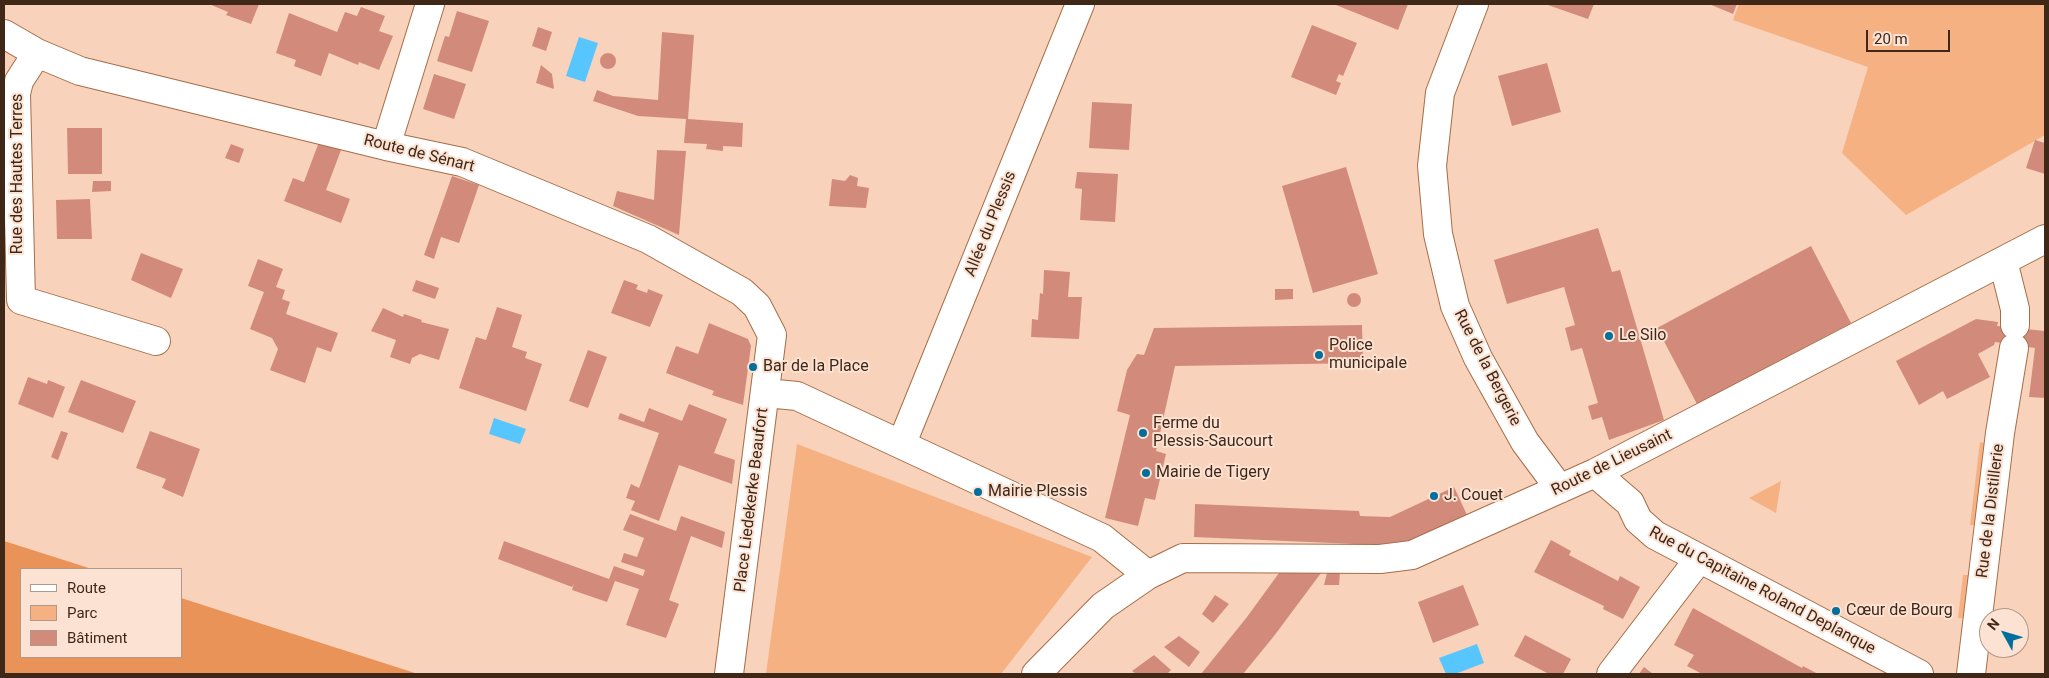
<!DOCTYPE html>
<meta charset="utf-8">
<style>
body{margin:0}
#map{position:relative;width:2049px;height:678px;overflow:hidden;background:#f8d2ba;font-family:Roboto,sans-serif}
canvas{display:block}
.frame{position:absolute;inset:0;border:5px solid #402818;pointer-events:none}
.legend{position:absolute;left:20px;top:568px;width:162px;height:90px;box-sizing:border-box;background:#fce2d2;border:1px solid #b19888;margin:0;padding:6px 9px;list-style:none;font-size:15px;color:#402818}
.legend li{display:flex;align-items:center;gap:10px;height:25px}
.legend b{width:25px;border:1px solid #b19888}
.north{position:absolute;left:1979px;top:608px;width:50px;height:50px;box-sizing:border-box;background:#fce2d2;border:1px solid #b19888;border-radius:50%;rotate:309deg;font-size:14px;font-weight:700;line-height:20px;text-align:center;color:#402818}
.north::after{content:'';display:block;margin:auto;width:18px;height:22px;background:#006f9b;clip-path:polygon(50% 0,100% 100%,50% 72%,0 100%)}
.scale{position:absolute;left:1866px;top:30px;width:84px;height:22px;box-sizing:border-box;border:2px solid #402818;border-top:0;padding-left:6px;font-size:15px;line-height:18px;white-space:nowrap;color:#402818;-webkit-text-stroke:4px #fce2d2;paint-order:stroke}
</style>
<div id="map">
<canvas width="2049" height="678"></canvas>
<div class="frame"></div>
<ul class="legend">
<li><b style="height:6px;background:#fff"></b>Route</li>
<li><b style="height:14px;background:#f6b183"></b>Parc</li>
<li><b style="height:14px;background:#d28b7b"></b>Bâtiment</li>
</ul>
<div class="north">N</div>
<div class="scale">20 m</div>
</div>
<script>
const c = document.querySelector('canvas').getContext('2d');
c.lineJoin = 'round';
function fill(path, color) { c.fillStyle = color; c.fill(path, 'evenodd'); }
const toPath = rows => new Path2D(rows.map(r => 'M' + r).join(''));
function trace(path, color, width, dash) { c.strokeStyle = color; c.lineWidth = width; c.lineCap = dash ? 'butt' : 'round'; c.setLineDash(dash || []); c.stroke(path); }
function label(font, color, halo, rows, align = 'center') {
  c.font = font + ' Roboto,sans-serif'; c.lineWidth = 4; c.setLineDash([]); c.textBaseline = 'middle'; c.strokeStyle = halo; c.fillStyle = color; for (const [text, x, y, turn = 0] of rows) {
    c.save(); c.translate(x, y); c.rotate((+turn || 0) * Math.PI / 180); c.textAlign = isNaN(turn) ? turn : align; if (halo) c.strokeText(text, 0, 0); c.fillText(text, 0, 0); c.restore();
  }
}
fill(toPath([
 [1739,4,2045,4,2045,135,1906,215,1842,153,1868,67,1733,20],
 [1980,442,1986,443,1976,525,1970,525],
 [797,444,1092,557,1001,674,766,674],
 [1781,481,1776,513,1749,498],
 [1963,575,1969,575,1965,618,1958,618]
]), '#f6b183');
fill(toPath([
 [4,541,92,569,21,569,21,657,181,657,181,598,418,674,4,674]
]), '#e99358');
fill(toPath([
 [579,37,598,43,585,82,566,76],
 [494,418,526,429,520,444,489,434],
 [1477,644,1484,663,1455,674,1446,674,1439,658]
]), '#58c6fe');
fill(toPath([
 [209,4,259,4,251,24,226,15,228,12],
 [1337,4,1408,4,1398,30,1336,5],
 [1545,4,1594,4,1588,19],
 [1709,4,1737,4,1733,14],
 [361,7,385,16,379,31,393,36,379,70,359,62,358,65,329,53,321,76,294,66,296,60,276,53,289,13,337,32,345,12,357,16],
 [457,11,489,21,472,72,437,61,445,36,449,37],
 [1312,25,1357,43,1343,76,1339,74,1336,81,1341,83,1336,95,1291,77],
 [538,27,552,32,546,51,532,46],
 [662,32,694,35,688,119,743,123,742,147,723,146,723,151,706,149,707,144,684,143,686,119,638,116,593,101,597,90,613,96,658,100],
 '600 61a8 8 0 1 1 16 0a8 8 0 1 1-16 0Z',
 [1547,63,1561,112,1512,126,1498,76],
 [541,65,552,74,554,89,536,83],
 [434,74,466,84,454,119,423,109],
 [1092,102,1132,104,1129,150,1089,148],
 [67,128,102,128,102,174,68,174],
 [2035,140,2045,143,2045,174,2026,168],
 [319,142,341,150,326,190,350,199,341,223,284,201,293,178,304,182],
 [231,144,244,149,239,163,225,158],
 [657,150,686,151,679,235,613,206,617,191,654,200],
 [1346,167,1378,274,1313,293,1282,186],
 [1077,172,1118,174,1115,222,1080,220,1082,189,1075,188],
 [850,175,858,178,857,186,869,188,866,208,829,206,832,179,845,181],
 [452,176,479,185,459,243,441,237,434,259,424,255],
 [93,181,111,181,111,191,92,192],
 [90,199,92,239,57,239,56,200],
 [1598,228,1612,272,1620,270,1664,420,1609,440,1602,417,1592,420,1588,406,1598,403,1582,348,1571,351,1565,328,1575,325,1564,287,1507,304,1494,260],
 [1811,246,1851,323,1697,404,1657,328],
 [141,253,183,269,171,298,131,280],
 [258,259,283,269,276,287,285,290,282,299,290,302,286,314,338,333,331,352,317,347,305,383,270,370,278,349,272,338,250,329,264,292,248,286],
 [1044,270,1070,272,1068,297,1082,297,1079,339,1031,337,1032,319,1038,320,1040,293,1043,294],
 [416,280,439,288,435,299,412,291],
 [624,280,638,285,636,289,647,293,648,289,663,295,650,327,611,313],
 [1275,289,1293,289,1293,299,1275,300],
 '1347 300a7 7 0 1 1 14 0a7 7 0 1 1-14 0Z',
 [497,307,522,315,512,347,527,352,525,358,542,364,526,411,459,388,476,337,486,340],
 [383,308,403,317,404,314,422,320,421,322,449,329,439,360,420,354,412,358,410,364,390,357,396,340,371,331],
 [1976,319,1998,322,1997,326,2045,331,2045,398,2029,397,2035,348,1995,342,1994,345,1978,354,1990,377,1947,399,1943,391,1919,405,1896,361],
 [709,323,748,339,751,346,743,405,712,395,714,391,666,373,676,346,698,354],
 [1362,325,1363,363,1175,366,1156,451,1166,454,1155,500,1145,498,1138,526,1105,518,1130,415,1117,411,1127,370,1137,354,1144,355,1154,328],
 [588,350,607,357,588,408,569,401],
 [28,377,47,384,48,380,65,387,53,418,18,404],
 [81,380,136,401,123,433,68,412],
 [689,404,727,419,714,453,735,460,732,484,679,465,659,521,631,510,635,501,626,498,631,484,639,488,659,433,618,419,620,413,644,422,649,408,682,421],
 [61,431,68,433,58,460,51,457],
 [150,431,200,449,183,497,162,488,166,479,136,468],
 [1454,487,1468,517,1401,546,1194,537,1195,504,1359,511,1360,516,1390,517],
 [630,514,676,531,681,516,725,532,722,548,691,536,669,600,679,604,666,638,626,625,639,589,615,581,607,602,572,590,574,583,572,587,498,559,504,541,609,579,614,566,643,576,645,570,621,562,624,553,637,557,644,538,623,530],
 [1551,540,1571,551,1569,555,1618,581,1620,576,1640,587,1623,619,1603,609,1604,606,1534,572],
 [1340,572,1339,585,1324,585,1327,573],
 [1279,573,1321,573,1274,636,1243,674,1201,674,1247,617],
 [1463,585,1479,625,1433,643,1418,602],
 [1215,595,1229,604,1213,623,1202,614],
 [1693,608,1802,668,1803,666,1818,674,1702,674,1687,666,1694,655,1674,645],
 [1525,635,1571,659,1563,674,1549,674,1514,656],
 [1179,636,1200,652,1189,667,1164,647],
 [1154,655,1171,670,1167,674,1136,674,1132,671],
 [1644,667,1653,674,1639,674]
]), '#d28b7b');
const minor = toPath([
 [1474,4,1440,93,1432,166,1438,234,1455,306,1478,358,1525,442,1560,489],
 [4,34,37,53,80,71,386,146,462,162,648,239,742,292,757,306,772,335,729,674],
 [37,53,19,81,16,94,21,300,156,341],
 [386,146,430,4],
 [2003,261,2015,309,2015,325],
 [766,393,797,396,1102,538,1148,575],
 [902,443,1080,4],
 [1595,473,1630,503,1638,520,1655,535,1919,674],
 [1036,674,1103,606,1148,575,1183,558,1380,559,1412,555,1595,473,2045,239],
 [1611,674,1699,559],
 [1971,674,2000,433,2014,348]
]);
trace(minor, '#a66d47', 30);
trace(minor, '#fff', 28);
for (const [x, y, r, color] of [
 [1609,336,5,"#006f9b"],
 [1319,355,5,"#006f9b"],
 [753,367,5,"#006f9b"],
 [1143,433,5,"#006f9b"],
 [1146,473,5,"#006f9b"],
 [978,492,5,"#006f9b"],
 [1434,496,5,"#006f9b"],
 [1836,611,5,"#006f9b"]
]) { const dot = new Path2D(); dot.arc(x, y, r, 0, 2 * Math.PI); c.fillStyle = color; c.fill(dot); trace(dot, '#fce2d2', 2); }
label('16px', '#402818', '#fce2d2', [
 ["Route de Sénart",419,154,14],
 ["Rue des Hautes Terres",18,174,-90],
 ["Allée du Plessis",991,224,-68],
 ["Rue de la Bergerie",1487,368,63],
 ["Route de Lieusaint",1612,463,-26],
 ["Place Liedekerke Beaufort",752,500,-83],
 ["Rue de la Distillerie",1991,511,-83],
 ["Rue du Capitaine Roland Deplanque",1762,591,28]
]);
label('16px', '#402818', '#fce2d2', [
 ["Le Silo",1619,336],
 ["Police",1329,346],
 ["municipale",1329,364],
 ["Bar de la Place",763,367],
 ["Ferme du",1153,424],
 ["Plessis-Saucourt",1153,442],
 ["Mairie de Tigery",1156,473],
 ["Mairie Plessis",988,492],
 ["J. Couet",1444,496],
 ["Cœur de Bourg",1846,611]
], 'left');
</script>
